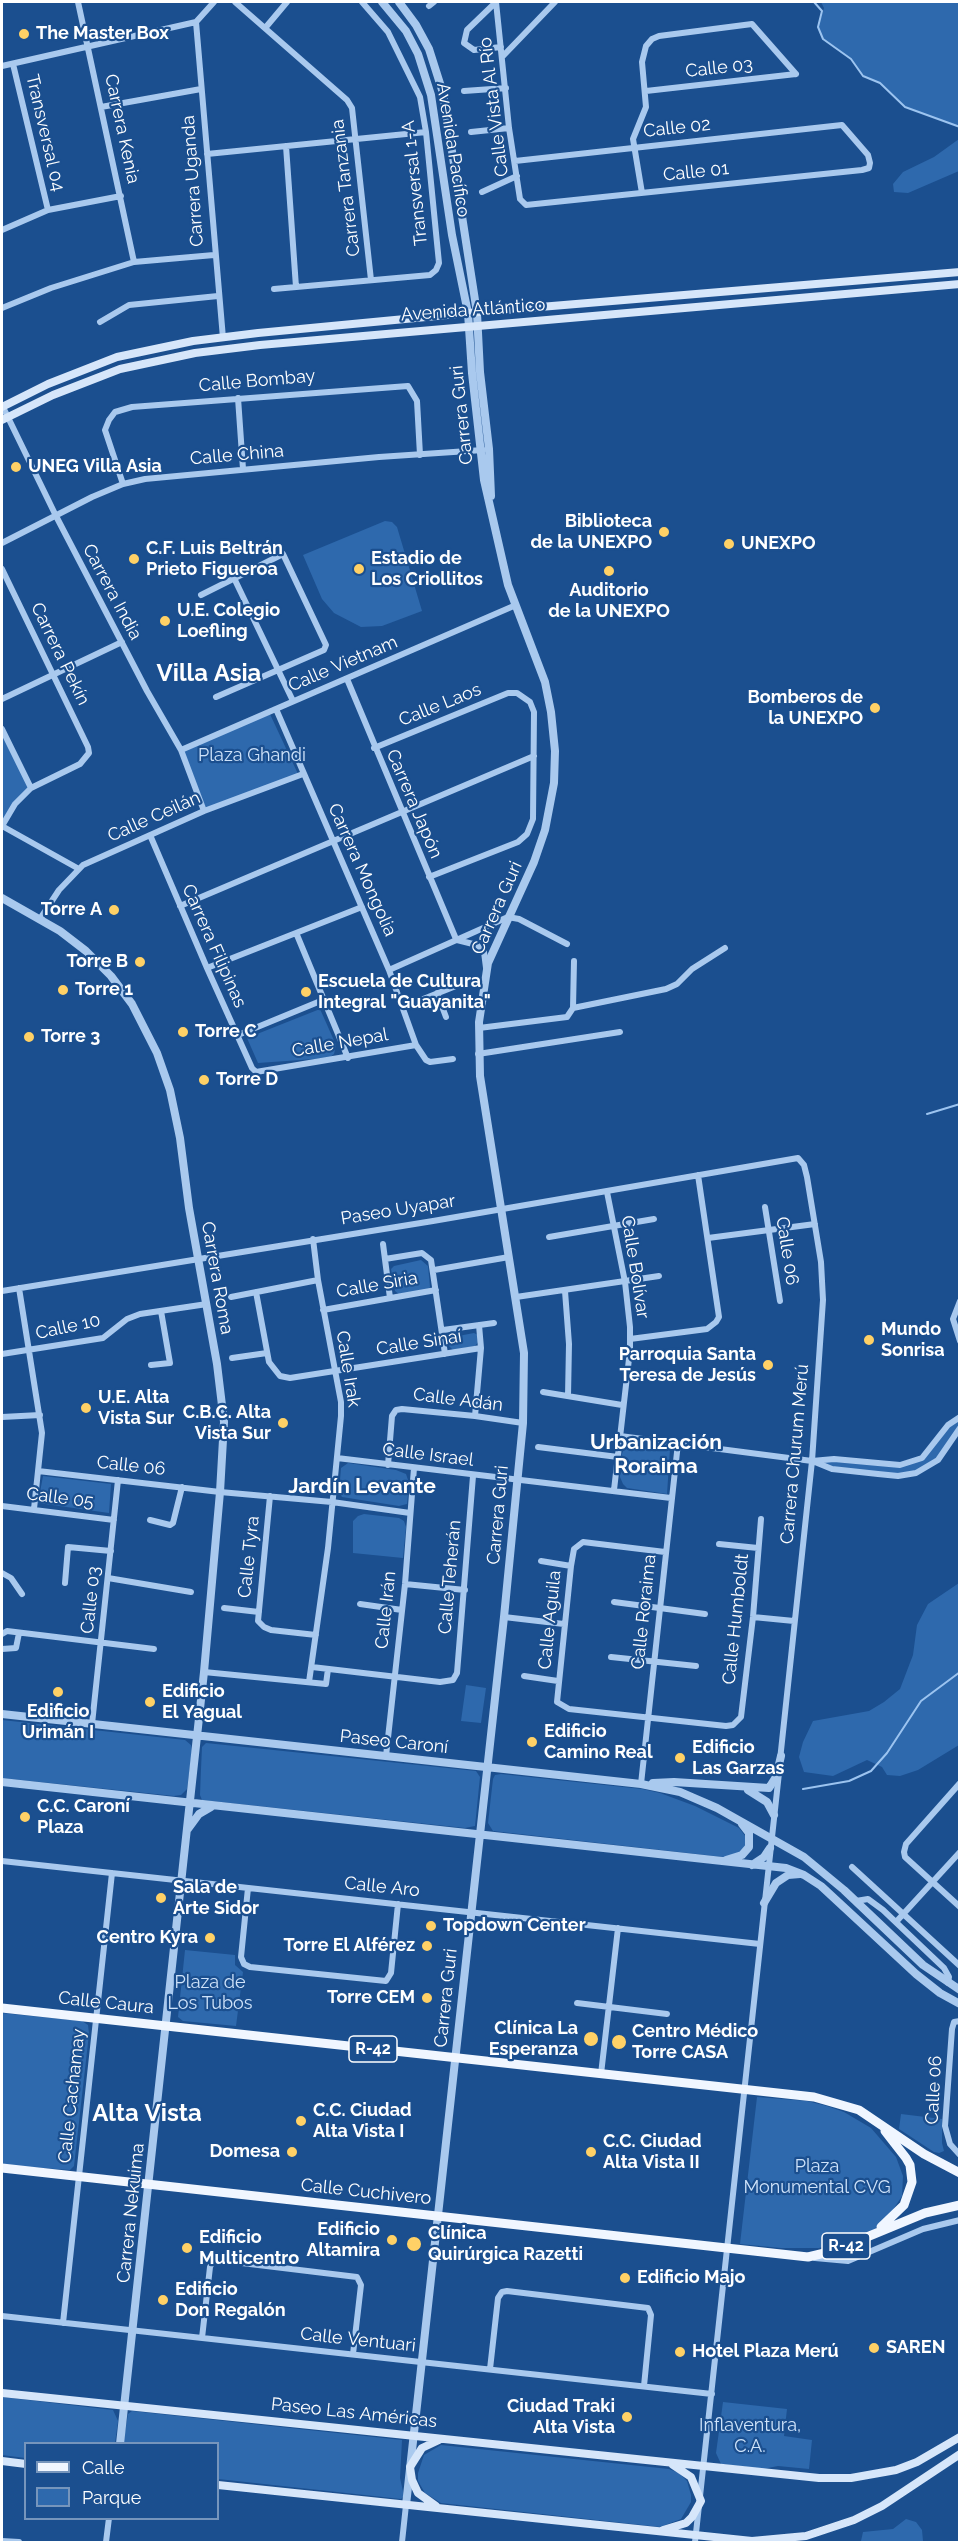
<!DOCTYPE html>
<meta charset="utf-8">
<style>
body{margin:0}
#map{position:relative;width:961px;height:2544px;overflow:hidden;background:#1b4f8f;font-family:Raleway,sans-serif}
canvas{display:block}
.frame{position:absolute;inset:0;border:3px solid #fff;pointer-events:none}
.legend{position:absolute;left:24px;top:2442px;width:195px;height:78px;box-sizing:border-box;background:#1b4f8f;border:2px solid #7695bc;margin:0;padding:8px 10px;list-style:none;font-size:18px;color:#fff}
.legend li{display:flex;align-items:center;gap:12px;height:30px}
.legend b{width:30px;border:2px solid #7695bc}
</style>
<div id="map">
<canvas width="961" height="2544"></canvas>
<div class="frame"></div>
<ul class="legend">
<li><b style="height:8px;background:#f0f6ff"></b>Calle</li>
<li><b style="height:16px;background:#2e69ad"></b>Parque</li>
</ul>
</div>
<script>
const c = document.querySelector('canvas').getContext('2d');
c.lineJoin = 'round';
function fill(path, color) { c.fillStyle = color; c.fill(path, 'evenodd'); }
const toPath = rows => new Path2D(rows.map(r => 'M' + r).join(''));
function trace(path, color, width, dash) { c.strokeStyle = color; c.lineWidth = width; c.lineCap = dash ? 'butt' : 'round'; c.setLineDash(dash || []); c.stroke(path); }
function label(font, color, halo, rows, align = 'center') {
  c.font = font + ' Raleway,sans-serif'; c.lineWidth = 4.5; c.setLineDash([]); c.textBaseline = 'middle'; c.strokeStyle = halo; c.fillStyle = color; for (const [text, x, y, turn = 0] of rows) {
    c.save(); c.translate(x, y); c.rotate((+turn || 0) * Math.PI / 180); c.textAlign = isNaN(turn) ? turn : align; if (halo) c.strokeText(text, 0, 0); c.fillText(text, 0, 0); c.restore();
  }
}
fill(toPath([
 [821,2,959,2,959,127,905,107,880,83,863,76,851,59,823,39,818,27,824,8],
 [959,139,959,171,908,193,894,192,893,184,903,172,934,157],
 [385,521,392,522,397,527,422,611,382,626,361,627,334,613,322,599,303,555],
 [269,712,298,774,206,809,183,750],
 [2,732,29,788,2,823],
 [320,1009,336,1045,334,1054,329,1058,258,1063,247,1038],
 [421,1260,428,1266,430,1287,428,1291,400,1295,395,1291,391,1269,394,1266],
 [474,1333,478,1335,479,1341,475,1346,453,1350,449,1346,450,1340,453,1337],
 [959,1417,959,1428,938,1460,909,1475,832,1469,812,1461,834,1459,893,1465,915,1462,948,1425],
 [632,1444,670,1449,667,1494,627,1488,623,1484,620,1477,621,1457,624,1448],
 [348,1463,396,1470,406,1474,409,1483,407,1504,399,1506,342,1497,339,1492,341,1468],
 [43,1476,111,1484,109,1513,38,1503],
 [364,1514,399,1518,404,1521,406,1527,403,1558,353,1553,353,1521,358,1516],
 [959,1583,959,1745,918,1770,900,1776,887,1775,882,1767,867,1760,833,1776,804,1772,799,1757,803,1742,813,1721,869,1711,884,1702,900,1689,913,1655,917,1625,928,1604],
 [466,1685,486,1688,481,1723,461,1721],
 [2,1720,185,1740,191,1745,192,1751,187,1789,181,1795,174,1796,2,1778],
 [206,1743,476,1771,480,1777,475,1826,465,1828,202,1800,200,1795,201,1769,202,1747],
 [501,1774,642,1789,660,1793,695,1806,739,1828,746,1837,745,1850,732,1858,493,1831,488,1823,493,1779,495,1775],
 [185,1950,235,1955,235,1965,243,1972,236,2026,183,2021,178,2017],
 [2,2013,82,2021,88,2025,89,2034,74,2166,70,2170,2,2165],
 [757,2097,807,2101,827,2106,844,2112,871,2128,896,2157,903,2176,902,2196,887,2219,874,2229,862,2234,819,2248,781,2248,740,2244],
 [901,2114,942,2119,942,2143,944,2151,939,2153,934,2152,899,2129],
 [2,2397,113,2410,118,2421,115,2443,26,2444,25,2458,2,2455],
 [723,2402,787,2409,784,2436,812,2440,809,2469,778,2466,763,2469,721,2464,716,2453],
 [132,2411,402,2440,400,2478,404,2496,401,2499,218,2479,218,2444,123,2444,128,2414],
 [441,2445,669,2469,679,2473,687,2481,691,2495,691,2502,681,2519,660,2527,441,2503,425,2493,418,2481,418,2473,424,2455],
 [906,2519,916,2522,922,2530,923,2541,925,2542,861,2541,863,2532,893,2529]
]), '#2e69ad');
trace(toPath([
 [814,2,822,11,818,27,823,39,851,59,863,76,880,83,905,107,960,127],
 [927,1114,960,1104],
 [803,1789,849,1781,871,1771,887,1753,921,1701,960,1672]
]), '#9cc4f0', 2);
trace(toPath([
 [78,2,134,262],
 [235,2,347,100,352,108,371,280],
 [496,2,509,128,520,199,526,205,862,170,869,168,870,163,868,155,842,125,515,161],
 [496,2,467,30,464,43,474,50,501,47],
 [429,6,434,2],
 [196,22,223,338],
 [266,27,287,2],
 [503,56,555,2],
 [13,64,48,210],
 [2,66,196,22,214,2],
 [464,91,506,88],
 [646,91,796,74],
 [101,107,201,89],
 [471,132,509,128],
 [286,146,296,287],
 [207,154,426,132],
 [482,192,517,176],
 [642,193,633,139,646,107,642,62,646,46,652,39,659,36,752,24,796,74],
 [2,230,48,210,121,196],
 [274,289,430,275,436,270,439,263,426,132,420,97,388,32,362,2],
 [2,308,51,288,134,262,214,255],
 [100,322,129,305,218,296],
 [238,398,243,469],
 [2,405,56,516,147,691,181,750,204,811],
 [123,484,105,430,109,420,115,412,132,407,408,386,417,401,420,455],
 [2,543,92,497,123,484,145,479,379,457,483,450],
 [2,569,88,747,89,753,80,764,31,788,15,804,2,826,79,869],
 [234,578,293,701],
 [201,595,283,554,326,645,324,650,216,697],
 [347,679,456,939],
 [2,699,122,642],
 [276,709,389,970,416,1045,426,1060,430,1062,453,1059],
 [2,729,31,788],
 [374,748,508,693,517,693,530,702,534,712,533,819,527,834,518,842,429,877],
 [181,750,516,605],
 [150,835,207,968,252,1068,256,1072,416,1045],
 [180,906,534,756],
 [40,919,59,890,83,865,204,811,303,774],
 [297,935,348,1058],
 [457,940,477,945,484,952,486,968],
 [207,968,362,907],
 [389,970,508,917,519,919,567,944],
 [437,993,446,1017],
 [403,1007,466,982],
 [573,1008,666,989,677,984,692,969,725,948],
 [479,1028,567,1017,573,1008,574,961],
 [238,1035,323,1000],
 [478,1054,620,1032],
 [607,1192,625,1282,630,1327,630,1350,614,1490],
 [765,1207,780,1301],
 [549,1237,654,1219],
 [708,1238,815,1224],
 [383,1244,390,1298],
 [385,1259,422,1253,431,1260,445,1354],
 [434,1270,509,1257],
 [19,1288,42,1433,34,1509],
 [2,1291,433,1221,798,1158,804,1165,807,1177,821,1262,823,1300,812,1461,780,1760],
 [565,1291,569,1344,568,1396],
 [256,1292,269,1362,280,1376,290,1378,481,1348],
 [231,1297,318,1280],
 [516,1297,659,1276],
 [960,1301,953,1319,960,1341],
 [323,1310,436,1290],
 [443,1330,494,1323],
 [630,1339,707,1329,716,1322,719,1317,698,1175],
 [2,1354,103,1338,127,1319,140,1314,207,1304],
 [232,1358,267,1353],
 [151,1365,170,1363,161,1311],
 [543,1392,622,1405],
 [475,1416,481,1348,479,1325],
 [2,1417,40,1415],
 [620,1436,812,1461,834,1459,900,1465,922,1458,948,1425,960,1417],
 [538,1447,618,1457],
 [337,1458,671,1498],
 [815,1462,832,1469,878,1474,898,1476,916,1473,938,1460,960,1428],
 [388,1465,392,1416,396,1410,402,1409,475,1416,523,1423],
 [38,1471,220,1492,332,1502,410,1513],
 [270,1496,258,1621,264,1627,271,1630,316,1635],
 [2,1506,114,1520],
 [150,1520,170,1525,173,1523,182,1487],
 [719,1544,758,1548],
 [665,1552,583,1542,574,1549,571,1566,557,1702,569,1709,726,1726,733,1725,741,1717,753,1617,761,1519],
 [541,1561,571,1566],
 [2,1573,11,1578,22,1594],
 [108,1578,191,1592],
 [65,1583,68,1547,111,1551],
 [405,1584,465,1590],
 [614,1602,705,1614],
 [360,1604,402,1610],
 [224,1608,259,1612],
 [504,1617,564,1624],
 [753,1617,794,1621],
 [2,1634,7,1631,154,1649],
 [2,1649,16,1648,19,1633],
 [611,1657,696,1666],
 [312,1667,440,1682,453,1680,457,1673,473,1476],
 [204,1672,326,1684,328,1669],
 [524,1676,558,1681],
 [309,1682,328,1548,341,1416,341,1402,318,1280,313,1239],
 [92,1724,118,1480],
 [386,1756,405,1584,414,1468],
 [960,1783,906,1844,904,1852,905,1857,960,1907],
 [641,1784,678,1443],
 [2,1861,760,1944],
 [852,1867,960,1966],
 [248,1888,241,1957,244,1964,250,1967,386,1981,391,1973,398,1904],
 [856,1901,868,1899,883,1910,944,1968,949,1977,948,1983],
 [896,1922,960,1852],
 [577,2003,667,2014],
 [960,2021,954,2022,952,2029,945,2126,950,2144,960,2155],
 [601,2074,618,1928],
 [815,2258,848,2261,923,2229,960,2220],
 [2,2316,712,2394],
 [63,2323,112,1873],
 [202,2338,210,2267,213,2261,217,2260,357,2277,361,2285,353,2354],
 [490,2369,498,2298,502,2292,507,2291,648,2308,651,2315,644,2386],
 [2,2541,19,2542],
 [106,2542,109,2518],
 [402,2542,406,2505],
 [695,2542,779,1773]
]), '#a9c9ee', 6);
trace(toPath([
 [382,2,406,31,418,54,431,95,452,235,468,313,472,373,484,480,508,585,545,682,551,712,555,751,554,783,545,830,534,862,488,963,479,1022,480,1076,524,1353,523,1423,504,1617,406,2505],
 [399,2,416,25,429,49,443,93,477,313,480,372,489,449,491,496],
 [2,898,60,931,86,951,111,976,132,1004,157,1053,170,1090,180,1138,189,1208,217,1364,224,1422,220,1492,204,1672,120,2444],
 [2,1714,641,1784,680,1792,717,1808,804,1857,844,1890,923,1965,960,1990],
 [2,1782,786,1868,804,1875,821,1886,916,1974,940,1993,960,2004],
 [653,1783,674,1782,769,1788,776,1777,781,1756],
 [748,1790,767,1802,774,1815],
 [188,1829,199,1814,211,1807],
 [726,1860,742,1855,749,1847,749,1833,742,1824],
 [752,1865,764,1857,770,1848],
 [764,1903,776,1883,788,1875,800,1874]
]), '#a9c9ee', 8);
trace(toPath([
 [2,407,48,384,117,357,193,341,258,333,468,313,960,272],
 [2,420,53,395,120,369,195,353,260,345,960,284],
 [2,2393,819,2478,851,2478,896,2470,917,2462,960,2437],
 [2,2461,26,2464],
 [218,2485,752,2541,806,2536,854,2520,882,2506,960,2454],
 [436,2506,418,2493,412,2480,410,2467,422,2448,439,2440],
 [663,2530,686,2523,692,2517,701,2501,691,2477,673,2465]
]), '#d6e6fa', 8);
trace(toPath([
 [2,2008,814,2097,859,2110,924,2154,960,2173],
 [2,2168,808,2257,833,2251,925,2213,960,2205],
 [881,2227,904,2205,912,2182,910,2165,906,2158,885,2131]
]), '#f0f6ff', 9);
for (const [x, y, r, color] of [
 [24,34,6,"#ffd166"],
 [16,467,6,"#ffd166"],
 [664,532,6,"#ffd166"],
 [729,544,6,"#ffd166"],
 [134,559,6,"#ffd166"],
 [359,569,6,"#ffd166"],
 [609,571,6,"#ffd166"],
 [165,621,6,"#ffd166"],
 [875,708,6,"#ffd166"],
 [114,910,6,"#ffd166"],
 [140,962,6,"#ffd166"],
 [63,990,6,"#ffd166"],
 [306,992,6,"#ffd166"],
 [183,1032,6,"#ffd166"],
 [29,1037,6,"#ffd166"],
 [204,1080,6,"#ffd166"],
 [869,1340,6,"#ffd166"],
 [768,1365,6,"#ffd166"],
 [86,1408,6,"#ffd166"],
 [283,1423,6,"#ffd166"],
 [58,1692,6,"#ffd166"],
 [150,1702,6,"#ffd166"],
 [532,1742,6,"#ffd166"],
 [680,1758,6,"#ffd166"],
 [25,1817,6,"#ffd166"],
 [161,1898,6,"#ffd166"],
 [431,1926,6,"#ffd166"],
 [210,1938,6,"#ffd166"],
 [427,1946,6,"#ffd166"],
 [427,1998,6,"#ffd166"],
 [591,2039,8,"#ffd166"],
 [619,2042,8,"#ffd166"],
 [301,2121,6,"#ffd166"],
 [292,2152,6,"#ffd166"],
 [591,2152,6,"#ffd166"],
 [392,2240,6,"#ffd166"],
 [414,2244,8,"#ffd166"],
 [187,2248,6,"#ffd166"],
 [625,2278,6,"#ffd166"],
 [163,2300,6,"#ffd166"],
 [874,2348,6,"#ffd166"],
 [680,2352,6,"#ffd166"],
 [627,2417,6,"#ffd166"]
]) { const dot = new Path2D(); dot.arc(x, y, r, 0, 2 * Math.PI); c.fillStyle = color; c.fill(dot); trace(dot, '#1b4f8f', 2); }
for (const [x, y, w] of [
 [373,2049,48],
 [846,2246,48]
]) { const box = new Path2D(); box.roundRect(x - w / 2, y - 13, w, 26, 4.5); c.fillStyle = '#1b4f8f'; c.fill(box); trace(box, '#fff', 1.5); }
label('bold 16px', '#fff', null, [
 ["R-42",373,2049],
 ["R-42",846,2246]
]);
label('bold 18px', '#fff', '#1b4f8f', [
 ["The Master Box",36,34],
 ["UNEG Villa Asia",28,467],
 ["Biblioteca",652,522,"right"],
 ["de la UNEXPO",652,543,"right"],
 ["UNEXPO",741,544],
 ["C.F. Luis Beltrán",146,549],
 ["Prieto Figueroa",146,570],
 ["Estadio de",371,559],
 ["Los Criollitos",371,580],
 ["Auditorio",609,591,"center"],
 ["de la UNEXPO",609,612,"center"],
 ["U.E. Colegio",177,611],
 ["Loefling",177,632],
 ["Bomberos de",863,698,"right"],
 ["la UNEXPO",863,719,"right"],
 ["Torre A",102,910,"right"],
 ["Torre B",128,962,"right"],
 ["Escuela de Cultura",318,982],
 ["Integral \"Guayanita\"",318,1003],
 ["Torre 1",75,990],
 ["Torre C",195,1032],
 ["Torre 3",41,1037],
 ["Torre D",216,1080],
 ["Mundo",881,1330],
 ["Sonrisa",881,1351],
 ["Parroquia Santa",756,1355,"right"],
 ["Teresa de Jesús",756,1376,"right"],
 ["U.E. Alta",98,1398],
 ["Vista Sur",98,1419],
 ["C.B.C. Alta",271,1413,"right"],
 ["Vista Sur",271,1434,"right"],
 ["Edificio",162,1692],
 ["El Yagual",162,1713],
 ["Edificio",58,1712,"center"],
 ["Urimán I",58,1733,"center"],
 ["Edificio",544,1732],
 ["Camino Real",544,1753],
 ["Edificio",692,1748],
 ["Las Garzas",692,1769],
 ["C.C. Caroní",37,1807],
 ["Plaza",37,1828],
 ["Sala de",173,1888],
 ["Arte Sidor",173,1909],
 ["Topdown Center",443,1926],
 ["Centro Kyra",198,1938,"right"],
 ["Torre El Alférez",415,1946,"right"],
 ["Torre CEM",415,1998,"right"],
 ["Clínica La",578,2029,"right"],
 ["Esperanza",578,2050,"right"],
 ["Centro Médico",632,2032],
 ["Torre CASA",632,2053],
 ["C.C. Ciudad",313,2111],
 ["Alta Vista I",313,2132],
 ["C.C. Ciudad",603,2142],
 ["Alta Vista II",603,2163],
 ["Domesa",280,2152,"right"],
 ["Edificio",380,2230,"right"],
 ["Altamira",380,2251,"right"],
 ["Clínica",428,2234],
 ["Quirúrgica Razetti",428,2255],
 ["Edificio",199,2238],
 ["Multicentro",199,2259],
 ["Edificio Majo",637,2278],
 ["Edificio",175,2290],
 ["Don Regalón",175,2311],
 ["SAREN",886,2348],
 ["Hotel Plaza Merú",692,2352],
 ["Ciudad Traki",615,2407,"right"],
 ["Alta Vista",615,2428,"right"]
], 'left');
label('18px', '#fff', '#1b4f8f', [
 ["Calle 03",719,68,-6],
 ["Calle Vista Al Río",494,107,-97],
 ["Calle 02",677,128,-6],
 ["Carrera Kenia",122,129,78],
 ["Transversal 04",45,133,77],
 ["Avenida Pacífico",453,150,81],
 ["Calle 01",696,172,-6],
 ["Carrera Uganda",193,181,-94],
 ["Transversal 1-A",415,183,-96],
 ["Carrera Tanzania",346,188,-97],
 ["Avenida Atlántico",473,310,-4],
 ["Calle Bombay",257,381,-5],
 ["Carrera Guri",462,415,-96],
 ["Calle China",237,455,-5],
 ["Carrera India",112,592,62],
 ["Carrera Pekín",60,654,64],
 ["Calle Vietnam",343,664,-23],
 ["Calle Laos",440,705,-22],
 ["Carrera Japón",414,804,67],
 ["Calle Ceilán",154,817,-24],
 ["Carrera Mongolia",362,870,66],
 ["Carrera Guri",497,908,-66],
 ["Carrera Filipinas",214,946,66],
 ["Calle Nepal",340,1043,-10],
 ["Paseo Uyapar",398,1210,-9],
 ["Calle 06",787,1251,81],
 ["Calle Bolívar",635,1267,81],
 ["Carrera Roma",217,1278,80],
 ["Calle Siria",377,1285,-10],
 ["Calle 10",68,1327,-12],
 ["Calle Sinaí",419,1343,-9],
 ["Calle Irak",348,1369,81],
 ["Calle Adán",458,1400,7],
 ["Carrera Churum Merú",795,1454,-85],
 ["Calle Israel",428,1455,7],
 ["Calle 06",131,1466,6],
 ["Calle 05",60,1498,7],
 ["Carrera Guri",498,1515,-85],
 ["Calle Tyra",249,1557,-84],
 ["Calle Teherán",450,1577,-85],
 ["Calle 03",91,1600,-84],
 ["Calle Irán",386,1610,-84],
 ["Calle Roraima",644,1612,-84],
 ["Calle Humboldt",736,1619,-84],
 ["Calle Aguila",550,1620,-84],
 ["Paseo Caroní",394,1742,6],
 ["Calle Aro",382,1887,6],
 ["Carrera Guri",446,1998,-84],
 ["Calle Caura",106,2003,6],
 ["Calle 06",934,2090,-87],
 ["Calle Cachamay",72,2096,-84],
 ["Calle Cuchivero",366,2192,6],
 ["Carrera Nekuima",131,2213,-84],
 ["Calle Ventuari",358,2340,6],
 ["Paseo Las Américas",354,2413,6]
]);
label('18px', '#cfe3fa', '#1b4f8f', [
 ["Plaza Ghandi",252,756],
 ["Plaza de",210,1983],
 ["Los Tubos",210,2004],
 ["Plaza",817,2167],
 ["Monumental CVG",817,2188],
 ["Inflaventura,",750,2426],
 ["C.A.",750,2447]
]);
label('bold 21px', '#fff', '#1b4f8f', [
 ["Urbanización",656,1443],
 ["Roraima",656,1467],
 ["Jardín Levante",362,1487]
]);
label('bold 24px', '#fff', '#1b4f8f', [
 ["Villa Asia",209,674],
 ["Alta Vista",147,2114]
]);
</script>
